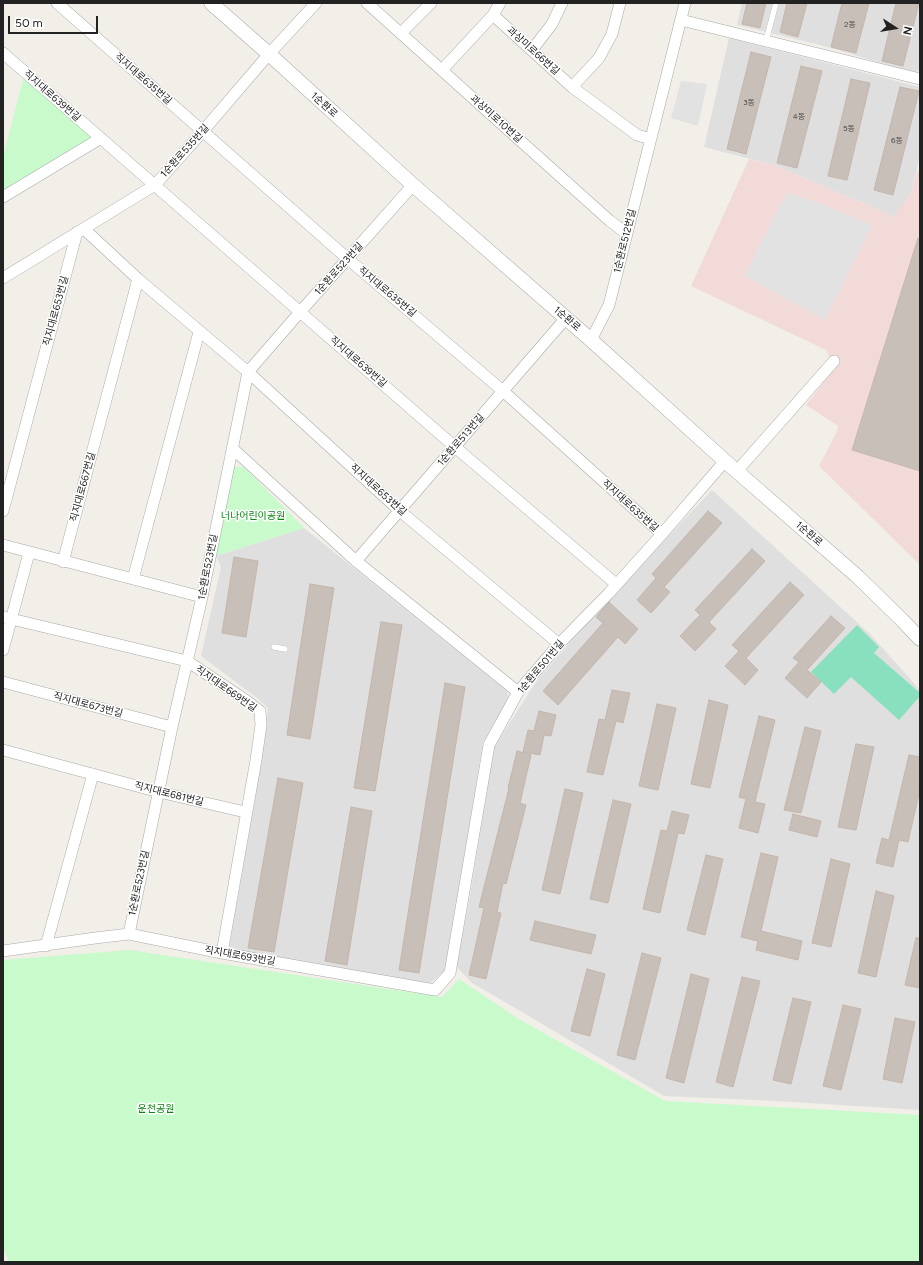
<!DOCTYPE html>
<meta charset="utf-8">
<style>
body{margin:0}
#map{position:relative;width:923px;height:1265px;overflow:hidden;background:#f2efe9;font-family:Figtree,sans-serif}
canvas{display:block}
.frame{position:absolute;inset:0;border:4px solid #222;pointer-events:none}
.north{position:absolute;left:875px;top:8px;width:40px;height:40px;-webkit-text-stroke:3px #fff;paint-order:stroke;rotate:102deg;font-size:11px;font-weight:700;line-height:16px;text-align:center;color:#222}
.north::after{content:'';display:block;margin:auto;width:14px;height:18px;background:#222;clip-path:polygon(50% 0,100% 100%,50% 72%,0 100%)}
.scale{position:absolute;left:8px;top:16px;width:90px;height:18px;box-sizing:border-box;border:2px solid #222;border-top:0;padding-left:5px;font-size:12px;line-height:14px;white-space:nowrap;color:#222;-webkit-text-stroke:3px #fff;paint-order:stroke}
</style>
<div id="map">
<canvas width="923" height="1265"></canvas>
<div class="frame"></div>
<div class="north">N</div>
<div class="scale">50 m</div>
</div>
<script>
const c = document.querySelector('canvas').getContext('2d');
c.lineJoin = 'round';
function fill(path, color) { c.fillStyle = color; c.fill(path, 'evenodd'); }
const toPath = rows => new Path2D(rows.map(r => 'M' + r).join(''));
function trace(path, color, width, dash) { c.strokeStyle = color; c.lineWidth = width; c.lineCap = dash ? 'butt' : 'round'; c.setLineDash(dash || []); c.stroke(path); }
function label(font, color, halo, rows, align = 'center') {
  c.font = font + ' Figtree,"Noto Sans KR",sans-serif'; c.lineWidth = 3; c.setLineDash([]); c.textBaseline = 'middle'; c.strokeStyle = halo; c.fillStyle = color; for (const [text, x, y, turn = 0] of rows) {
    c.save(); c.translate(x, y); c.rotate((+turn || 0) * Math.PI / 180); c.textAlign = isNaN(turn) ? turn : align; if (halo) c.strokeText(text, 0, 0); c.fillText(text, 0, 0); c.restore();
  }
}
fill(toPath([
 [742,3,920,3,920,69,916,73,820,45,737,25],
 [729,38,920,87,920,156,911,194,895,217,774,165,704,147],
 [712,490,870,634,920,690,920,1110,776,1101,664,1096,510,1005,472,983,456,966,469,902,494,747,536,682,583,627],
 [304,528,507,691,509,699,483,742,446,970,428,985,229,949,261,764,268,708,257,698,201,656,221,567,216,556]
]), '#e0dfdf');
fill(toPath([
 [749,159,774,165,895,217,899,208,911,194,917,171,920,172,920,231,852,450,920,471,920,565,819,466,836,433,838,426,806,405,835,368,826,350,691,286]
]), '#f2dad9');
fill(toPath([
 [24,76,93,135,92,140,3,191,3,157],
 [234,467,244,467,304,528,216,556],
 [129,950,442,997,459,979,517,1018,665,1101,920,1115,920,1262,9,1262,3,1247,3,960]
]), '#c8facc');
fill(toPath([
 [857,625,879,647,874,653,920,693,920,696,899,720,851,677,834,694,811,672]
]), '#88e0be');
fill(toPath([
 [681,81,707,84,698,126,671,118],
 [787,193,819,203,872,225,825,320,744,276]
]), '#e2e2e2');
const building = toPath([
 [747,3,766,3,760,28,742,24,747,3],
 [787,3,807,3,798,37,780,32,787,3],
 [842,3,869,3,856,53,831,47,842,3],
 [896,3,919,3,903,66,882,61,896,3],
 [751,52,771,57,746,154,727,149,751,52],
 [801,66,822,71,797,168,777,163,801,66],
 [851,79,870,83,847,180,828,176,851,79],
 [900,87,919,91,893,195,874,190,900,87],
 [918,238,920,239,920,471,852,450,918,238],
 [708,511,722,523,664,587,670,592,651,613,637,600,656,578,652,574,708,511],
 [752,549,765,561,709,622,716,629,695,651,680,636,700,615,695,610,752,549],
 [234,557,258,561,246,637,222,633,234,557],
 [790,582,804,595,746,658,758,670,745,685,725,666,739,651,732,645,790,582],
 [310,584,334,588,310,739,287,735,310,584],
 [609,602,638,629,625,644,618,637,558,705,543,691,603,623,596,617,609,602],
 [831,616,845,628,807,670,821,682,807,698,785,678,799,662,793,658,831,616],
 [381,622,402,625,375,791,354,788,381,622],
 [445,683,465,687,419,973,399,970,445,683],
 [612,690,630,693,623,723,616,721,603,775,587,772,599,719,605,720,612,690],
 [709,700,728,705,710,788,691,784,709,700],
 [657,704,676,708,658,790,639,786,657,704],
 [539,711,556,715,551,736,544,735,540,755,523,752,528,730,534,731,539,711],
 [759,716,775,720,755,802,765,804,758,833,739,828,746,799,739,797,759,716],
 [805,727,821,731,801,813,784,810,805,727],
 [856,744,874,747,856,830,838,827,856,744],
 [517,751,531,755,520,803,526,805,506,884,503,883,497,912,501,913,486,979,469,975,484,908,479,907,509,788,508,788,517,751],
 [909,755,920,757,920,789,908,842,899,840,893,867,876,863,882,838,889,840,909,755],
 [278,778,303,783,274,952,248,948,278,778],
 [565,789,583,793,560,894,542,890,565,789],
 [613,800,631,804,608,903,590,899,613,800],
 [351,807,372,811,347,965,325,961,351,807],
 [672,811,689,815,684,834,678,833,660,913,643,909,661,830,667,831,672,811],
 [793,814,821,821,817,837,789,830,793,814],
 [761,853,778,857,761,931,802,941,798,960,756,950,758,941,741,937,761,853],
 [706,855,723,859,705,935,687,930,706,855],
 [831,859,850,864,831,947,812,943,831,859],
 [876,891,894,896,876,977,858,973,876,891],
 [535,921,596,935,591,954,530,940,535,921],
 [916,938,920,938,920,988,905,985,916,938],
 [642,953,661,958,635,1060,617,1055,642,953],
 [587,969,605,974,590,1036,571,1031,587,969],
 [691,974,709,979,684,1083,666,1078,691,974],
 [742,977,760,981,733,1087,716,1082,742,977],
 [793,998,811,1002,791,1084,773,1080,793,998],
 [843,1005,861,1009,841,1090,823,1086,843,1005],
 [895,1018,915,1022,902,1083,883,1079,895,1018]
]);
fill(building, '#c7bfb8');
trace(building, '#c4b6ab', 1);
const service = toPath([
 [766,41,776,3],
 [274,647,285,649]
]);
const minor = toPath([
 [57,3,348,259,503,391,662,534],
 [367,3,505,127,610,221,626,233],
 [493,15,572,87,637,135,651,139],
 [681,20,920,79],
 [401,33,431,3],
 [532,50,552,24,562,3],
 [3,53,455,447,616,584],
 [442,70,493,15,500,3],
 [572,87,599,58,612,34,620,3],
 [3,197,101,138],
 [84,229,138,279,248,372,400,511,559,644],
 [3,278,155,185,203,131,269,54,316,3],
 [591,340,609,305,685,3],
 [232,448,356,561,518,692],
 [737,471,834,361],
 [3,511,77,232],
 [3,545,202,597],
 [356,561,566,318],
 [63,562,138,279],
 [133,579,199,332],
 [3,617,187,661,247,701,260,711,261,725,256,760,222,953],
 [3,650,29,553],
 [3,682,172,727],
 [3,750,159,792,245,812],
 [129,934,172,727,202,597,248,372,300,312,413,185],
 [46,946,93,774],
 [3,951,95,938,129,934,222,953,435,990,450,973,489,745,518,692,559,644,609,593,662,534,725,461]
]);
const tertiary = toPath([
 [211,3,269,54,413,185,591,340,725,461,858,577,903,621,920,639]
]);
trace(service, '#a9a9a9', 6);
trace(minor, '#a9a9a9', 12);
trace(tertiary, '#a9a9a9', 15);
trace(service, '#fff', 5.5);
trace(minor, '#fff', 11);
trace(tertiary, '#fff', 14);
label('8px', '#4b4948', null, [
 ["2동",850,25],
 ["3동",749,103],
 ["4동",799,117],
 ["5동",849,129],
 ["6동",897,141]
]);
label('10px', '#222', '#fff', [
 ["과상미로66번길",533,51,42],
 ["직지대로635번길",143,79,41],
 ["직지대로639번길",52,96,41],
 ["1순환로",324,105,42],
 ["과상미로10번길",496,119,42],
 ["1순환로535번길",185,151,-48],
 ["1순환로512번길",625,241,-76],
 ["1순환로523번길",339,269,-48],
 ["직지대로635번길",387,292,40],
 ["직지대로653번길",56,311,-75],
 ["1순환로",567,319,41],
 ["직지대로639번길",358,362,41],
 ["1순환로513번길",461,440,-49],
 ["직지대로667번길",83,487,-75],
 ["직지대로653번길",378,490,42],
 ["직지대로635번길",630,506,42],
 ["1순환로",809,534,41],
 ["1순환로523번길",208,567,-79],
 ["1순환로501번길",541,667,-50],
 ["직지대로669번길",226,689,35],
 ["직지대로673번길",88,705,15],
 ["직지대로681번길",169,794,14],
 ["1순환로523번길",139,883,-78],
 ["직지대로693번길",240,956,10]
]);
label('10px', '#0c8416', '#fff', [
 ["너나어린이공원",253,516],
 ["운천공원",156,1109]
]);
</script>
